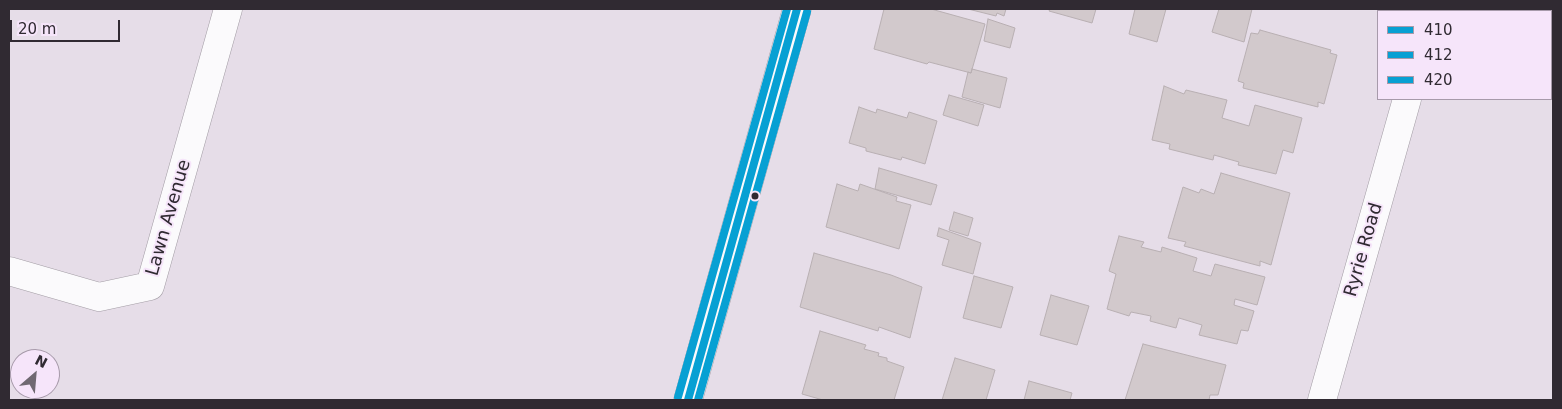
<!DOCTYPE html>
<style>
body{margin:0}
#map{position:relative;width:1562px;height:409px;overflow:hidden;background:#e6dde8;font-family:"DejaVu Sans",sans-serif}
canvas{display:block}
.frame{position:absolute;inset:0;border:10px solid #302a32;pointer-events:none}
.legend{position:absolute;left:1377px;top:10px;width:175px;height:90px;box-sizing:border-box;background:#f6e5fa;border:1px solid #a79aaa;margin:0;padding:6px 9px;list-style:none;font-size:15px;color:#302a32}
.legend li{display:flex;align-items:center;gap:10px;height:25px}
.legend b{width:25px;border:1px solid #a79aaa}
.north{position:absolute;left:10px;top:349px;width:50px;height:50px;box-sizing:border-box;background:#f6e5fa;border:1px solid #a79aaa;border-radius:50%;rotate:27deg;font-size:14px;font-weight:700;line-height:20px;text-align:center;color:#302a32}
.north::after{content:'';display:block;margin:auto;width:18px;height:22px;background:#706972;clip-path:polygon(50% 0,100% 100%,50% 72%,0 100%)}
.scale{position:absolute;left:10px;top:20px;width:110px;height:22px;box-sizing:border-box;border:2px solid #302a32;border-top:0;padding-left:6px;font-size:15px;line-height:18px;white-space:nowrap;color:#302a32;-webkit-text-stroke:4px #f6e5fa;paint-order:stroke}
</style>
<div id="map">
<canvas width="1562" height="409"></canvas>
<div class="frame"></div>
<ul class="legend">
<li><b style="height:6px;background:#07a0d3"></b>410</li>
<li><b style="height:6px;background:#07a0d3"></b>412</li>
<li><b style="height:6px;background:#07a0d3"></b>420</li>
</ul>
<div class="north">N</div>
<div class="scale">20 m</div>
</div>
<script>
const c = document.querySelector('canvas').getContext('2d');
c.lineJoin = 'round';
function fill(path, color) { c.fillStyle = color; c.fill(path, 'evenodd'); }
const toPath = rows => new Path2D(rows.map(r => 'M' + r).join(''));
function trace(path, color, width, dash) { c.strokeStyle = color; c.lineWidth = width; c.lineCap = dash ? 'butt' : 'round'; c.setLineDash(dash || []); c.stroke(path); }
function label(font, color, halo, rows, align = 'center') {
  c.font = font + ' "DejaVu Sans",sans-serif'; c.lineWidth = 4; c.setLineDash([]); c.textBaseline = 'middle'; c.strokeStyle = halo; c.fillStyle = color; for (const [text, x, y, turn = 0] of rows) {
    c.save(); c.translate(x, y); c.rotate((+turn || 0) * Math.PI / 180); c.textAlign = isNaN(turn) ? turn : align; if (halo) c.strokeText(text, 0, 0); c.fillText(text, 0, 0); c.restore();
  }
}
const building = toPath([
 [884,9,931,9,985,24,971,73,929,62,927,64,874,49,884,9],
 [968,9,1006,9,1004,16,997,13,996,16,968,9],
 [1050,9,1096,9,1092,23,1049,11,1050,9],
 [1135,9,1166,9,1157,42,1129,34,1135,9],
 [1219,9,1252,9,1244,42,1212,32,1219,9],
 [988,19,1015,28,1010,48,984,41,988,19],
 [1260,30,1331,50,1330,53,1337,55,1324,104,1318,102,1318,107,1243,88,1244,83,1238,81,1251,33,1258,34,1260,30],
 [972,69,1007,78,1000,108,962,97,968,72,971,73,972,69],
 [1164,86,1184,94,1186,90,1227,100,1222,118,1249,126,1255,105,1302,118,1293,153,1283,150,1276,174,1238,165,1239,162,1214,155,1213,160,1169,149,1170,144,1152,140,1164,86],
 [949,95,984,105,978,126,943,115,949,95],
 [859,107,876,113,877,109,907,118,909,112,937,121,925,164,902,157,901,160,866,151,866,148,849,143,859,107],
 [879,168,937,185,931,205,875,189,879,168],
 [1221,173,1290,193,1271,265,1260,261,1260,266,1184,246,1186,242,1168,238,1183,187,1199,193,1201,189,1214,194,1221,173],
 [837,184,858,191,860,184,897,197,896,201,911,205,899,249,826,227,837,184],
 [954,212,973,218,968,236,949,230,954,212],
 [939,228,981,243,973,274,942,265,949,240,937,236,939,228],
 [1119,236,1144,242,1141,247,1161,252,1162,247,1197,258,1193,271,1211,276,1215,264,1265,277,1257,305,1235,299,1234,305,1254,311,1248,331,1241,330,1237,344,1199,335,1202,325,1179,318,1176,328,1150,321,1151,316,1131,312,1129,316,1107,309,1116,274,1109,271,1119,236],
 [814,253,891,275,922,287,910,338,879,327,878,331,800,307,814,253],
 [974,276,1013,287,1001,328,963,318,974,276],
 [1051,295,1089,306,1077,345,1040,335,1051,295],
 [820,331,866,345,864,349,879,353,878,356,887,358,887,361,904,367,894,400,823,400,802,394,820,331],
 [1143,344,1226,365,1218,395,1210,395,1209,400,1125,400,1143,344],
 [955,358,995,370,986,400,942,400,955,358],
 [1029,381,1072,393,1070,400,1024,400,1029,381]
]);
fill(building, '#d2c9cc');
trace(building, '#b8afb2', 1);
const minor = toPath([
 [1403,9,1404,11],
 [1474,9,1482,11],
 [1551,31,1553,32],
 [9,271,99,297,150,286,228,9],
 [1322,400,1407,99]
]);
const primary = toPath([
 [688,400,797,9]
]);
trace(minor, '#a39da5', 29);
trace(primary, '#a39da5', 29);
trace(minor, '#fbfafc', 28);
trace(primary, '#fbfafc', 28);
trace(toPath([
 [688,400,797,9]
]), '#07a0d3', 8);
trace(toPath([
 [698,400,807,12]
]), '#07a0d3', 8);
trace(toPath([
 [678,397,787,9]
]), '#07a0d3', 8);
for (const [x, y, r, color] of [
 [755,196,4.5,"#302a32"]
]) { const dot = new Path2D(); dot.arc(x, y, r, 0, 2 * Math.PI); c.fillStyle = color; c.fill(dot); trace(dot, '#f6e5fa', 2); }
label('18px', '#302a32', '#f6e5fa', [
 ["Lawn Avenue",169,218,-74],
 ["Ryrie Road",1364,250,-74]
]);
</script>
